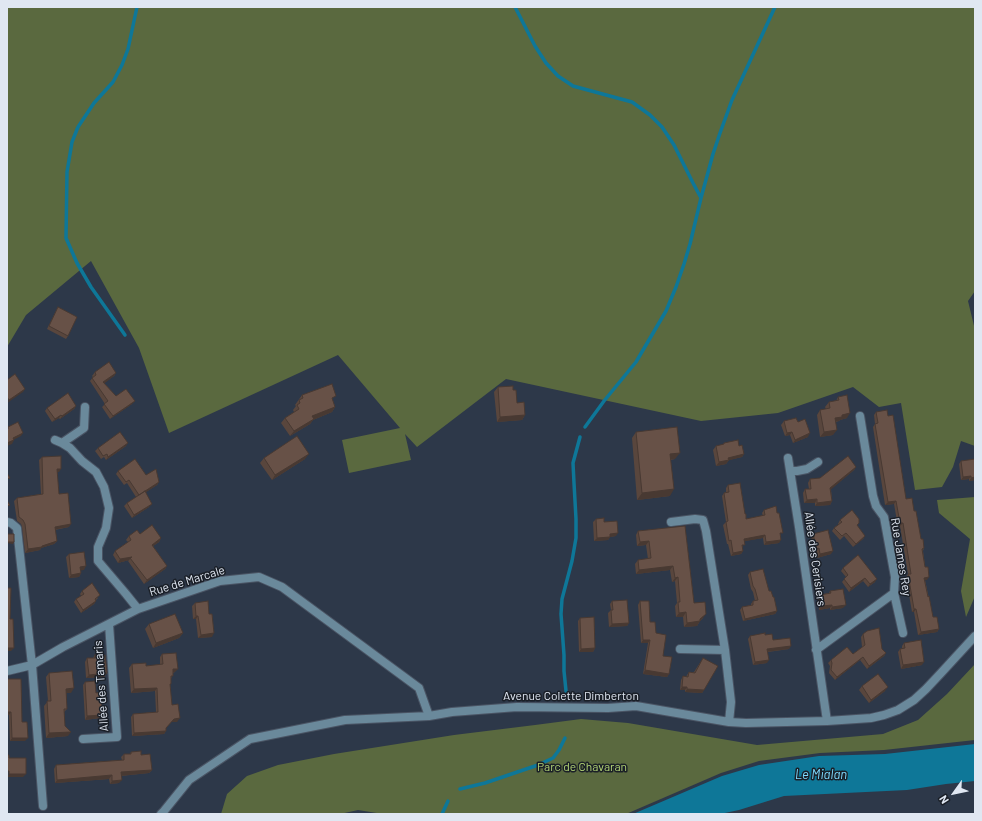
<!DOCTYPE html>
<meta charset="utf-8">
<style>
body{margin:0}
#map{position:relative;width:982px;height:821px;overflow:hidden;background:#2d3849;font-family:Barlow,sans-serif}
canvas{display:block}
.frame{position:absolute;inset:0;border:8px solid #e0e7f2;pointer-events:none}
.north{position:absolute;left:934px;top:773px;width:40px;height:40px;-webkit-text-stroke:3px #1a1f27;paint-order:stroke;rotate:237deg;font-size:11px;font-weight:700;line-height:16px;text-align:center;color:#e0e7f2}
.north::after{content:'';display:block;margin:auto;width:14px;height:18px;background:#e0e7f2;clip-path:polygon(50% 0,100% 100%,50% 72%,0 100%)}
</style>
<div id="map">
<canvas width="982" height="821"></canvas>
<div class="frame"></div>
<div class="north">N</div>
</div>
<script>
const c = document.querySelector('canvas').getContext('2d');
c.lineJoin = 'round';
function fill(path, color) { c.fillStyle = color; c.fill(path, 'evenodd'); }
const toPath = rows => new Path2D(rows.map(r => 'M' + r).join(''));
function trace(path, color, width, dash) { c.strokeStyle = color; c.lineWidth = width; c.lineCap = dash ? 'butt' : 'round'; c.setLineDash(dash || []); c.stroke(path); }
function label(font, color, halo, rows, align = 'center') {
  c.font = font + ' Barlow,sans-serif'; c.lineWidth = 3; c.setLineDash([]); c.textBaseline = 'middle'; c.strokeStyle = halo; c.fillStyle = color; for (const [text, x, y, turn = 0] of rows) {
    c.save(); c.translate(x, y); c.rotate((+turn || 0) * Math.PI / 180); c.textAlign = isNaN(turn) ? turn : align; if (halo) c.strokeText(text, 0, 0); c.fillText(text, 0, 0); c.restore();
  }
}
fill(toPath([
 [7,7,975,7,975,291,968,301,975,330,975,446,961,441,953,467,942,487,915,490,901,403,879,407,853,387,778,413,701,421,506,379,417,447,405,434,411,460,349,473,342,440,400,428,338,355,169,433,139,348,91,261,26,315,7,347],
 [975,497,975,596,966,617,961,591,970,539,939,513,937,500],
 [975,664,975,740,884,750,820,753,759,761,721,773,626,814,383,814,358,810,340,814,221,814,227,794,247,776,278,765,334,754,454,735,535,725,581,719,628,723,757,745,883,734,918,720,947,694]
]), '#5a693f');
fill(toPath([
 [975,744,975,781,946,784,907,790,784,796,739,810,720,814,633,814,722,776,759,765,819,756,885,754]
]), '#0e7798');
trace(toPath([
 [515,7,535,46,546,63,558,76,573,86,632,102,650,115,662,127,674,145,693,183,701,198],
 [125,335,91,287,77,263,66,238,67,172,72,142,78,127,94,103,113,82,122,65,128,49,137,7],
 [585,427,604,401,636,362,666,311,676,287,684,264,690,244,701,198,713,154,720,133,732,100,775,7],
 [566,691,564,671,564,655,561,614,562,599,572,561,576,538,576,519,574,483,573,463,580,437],
 [460,789,485,783,538,765,553,758,559,750,565,738],
 [442,814,448,801]
]), '#0e7798', 3.5);
const street = toPath([
 [860,416,873,496,876,506,884,517,895,577,894,593,903,633],
 [55,440,62,443,70,448,82,461,96,472,104,487,109,508,106,528,98,547,98,561,126,594,138,609],
 [62,443,84,428,85,407],
 [788,458,799,527,827,721],
 [790,471,797,471,807,469,818,462],
 [7,522,11,523,17,528,32,665,43,806],
 [671,522,695,519,703,520,706,531,725,650,731,702,729,722],
 [680,649,725,650],
 [816,650,894,593],
 [7,671,32,665,63,647,138,609,220,581,259,577,282,587,419,688,429,716],
 [83,739,117,737,109,624],
 [161,814,164,811,189,780,250,739,345,720,429,716,452,712,517,707,608,708,636,706,729,722,746,723,827,721,871,718,884,715,898,710,914,700,926,689,941,673,975,636]
]);
trace(street, '#4a5464', 10);
trace(street, '#6a899b', 8);
fill(toPath([
 [58,307,68,336,66,339,47,329],
 [95,372,116,373,114,376,104,383,116,396,132,404,110,419,102,407,105,404,90,381,93,377,92,376],
 [498,387,513,390,517,403,525,415,522,420,497,422,494,392],
 [302,395,333,401,335,407,332,412,313,420,310,424,290,436,281,423,285,418,294,412,293,410,296,406,295,405],
 [838,397,847,418,840,420,839,421,836,422,833,435,820,437,817,415,820,410,826,409,825,407,829,402,836,401],
 [76,406,74,409,60,419,59,418,52,422,45,411,47,408],
 [876,412,906,499,914,511,921,539,924,548,923,551,927,580,925,580,933,617,939,629,937,632,918,635,914,612,912,612,906,577,908,574,900,526,898,527,894,504,885,505,873,427,875,424,874,415],
 [784,421,798,422,808,437,793,443,790,435,785,436,781,425],
 [636,432,675,459,671,460,670,496,637,500,632,438],
 [724,443,739,446,744,454,742,457,729,460,726,464,716,466,713,450,716,446,722,445],
 [126,446,106,460,104,457,101,459,95,451,98,448],
 [42,457,59,472,57,472,59,494,69,527,55,530,57,541,54,544,41,548,40,550,25,553,22,527,21,524,17,521,14,501,17,498,41,494,39,460],
 [264,458,305,459,272,480,260,463],
 [975,459,975,480,969,481,969,479,961,480,959,464,961,461],
 [856,467,854,470,831,489,832,501,830,505,815,506,815,503,804,503,803,493,805,489,809,489,808,483,810,479,820,478],
 [118,471,146,475,159,482,157,485,146,492,149,507,132,518,124,506,127,503,136,497,127,483,124,485,116,474],
 [728,485,745,514,746,519,763,516,762,513,764,510,781,536,779,543,764,545,763,538,744,541,742,548,743,551,741,554,731,556,728,544,727,544,723,525,726,522,722,496,724,493,726,492,726,488],
 [596,519,604,522,616,536,610,537,608,540,594,541,593,522],
 [840,520,859,523,857,526,865,536,863,539,853,547,844,536,840,540,832,531,834,528,839,524,838,524],
 [685,526,694,603,703,618,700,621,697,626,684,627,683,617,676,617,675,606,677,603,675,581,672,582,670,570,636,574,635,564,638,560,648,559,646,545,637,546,636,535,638,531],
 [140,534,161,538,159,542,153,546,167,566,165,569,144,584,128,561,129,560,118,563,113,555,115,551,128,542,126,540,129,536],
 [813,534,831,554,817,558,816,552,814,552,811,537],
 [69,554,84,570,81,570,81,573,79,577,69,578,66,557],
 [858,555,875,582,868,587,863,581,849,592,842,582,846,577,841,571,843,568],
 [750,572,769,591,773,597,777,611,775,614,743,621,740,610,742,607,751,605,751,604,753,601,755,601,753,592,751,589,748,575],
 [82,591,98,598,96,600,96,601,94,604,81,613,74,602,76,599,81,596,80,594],
 [830,591,843,608,830,610,830,608,819,610,818,598,820,595,829,593],
 [612,601,629,623,627,626,609,627,608,613,611,610,610,604],
 [640,601,650,622,656,633,669,674,667,677,643,674,648,643,641,643,638,605],
 [195,603,209,614,212,637,198,638,196,619,193,619,192,606],
 [580,618,595,648,593,652,579,652,578,621],
 [149,624,183,633,179,638,153,648,145,629],
 [863,634,882,649,886,653,884,656,867,669,860,660,835,680,829,673,830,666,828,663,831,660,853,654,862,647,861,637],
 [765,635,789,649,768,652,767,663,753,665,748,639,750,636],
 [904,643,922,665,901,669,898,652,900,649,902,649,902,646],
 [162,654,175,672,173,673,171,679,170,685,172,705,177,722,171,722,166,728,166,731,164,734,132,736,131,717,133,714,156,712,155,691,131,693,129,668,132,664,146,666,160,665,160,657],
 [95,655,107,673,104,677,86,678,85,662,87,658,93,658],
 [703,658,704,690,702,693,685,692,685,690,680,690,681,680,683,676,686,677,687,675,689,672,694,672],
 [49,673,71,693,66,693,67,709,64,712,65,726,68,736,46,738,44,706,48,701,46,677],
 [7,679,22,722,25,741,10,741,9,715],
 [85,682,96,693,100,718,85,720,83,685],
 [862,686,885,691,869,703,859,690],
 [131,752,141,755,152,770,149,773,121,776,119,783,110,784,109,779,55,783,54,769,56,765,122,760,121,757,124,754,130,754]
]), '#59463d');
fill(toPath([
 [116,373,114,376,101,386,103,382],
 [25,389,23,392,7,403,9,400],
 [135,401,132,404,110,419,113,416],
 [76,406,74,409,60,419,62,416],
 [335,407,332,412,313,420,310,424,290,436,294,431,312,416],
 [850,413,847,418,840,420,839,421,831,422,835,418,842,415],
 [61,415,59,418,52,422,55,419],
 [525,415,522,420,497,422,500,417],
 [837,430,833,435,820,437,824,432],
 [792,432,790,435,785,436,787,433],
 [23,433,21,436,11,441,13,438],
 [810,433,808,437,793,443,795,440],
 [14,440,12,444,7,446,7,443],
 [128,443,126,446,106,460,108,457],
 [680,453,675,459,666,460,670,454],
 [309,454,305,459,272,480,275,475],
 [744,454,742,457,726,461,728,458],
 [729,460,726,464,716,466,719,462],
 [856,467,854,470,828,492,830,488],
 [57,469,61,469,59,472,55,472],
 [971,476,969,479,961,480,963,477],
 [975,477,975,480,969,481,971,478],
 [159,482,157,485,137,498,139,495],
 [674,489,670,496,637,500,642,493],
 [817,499,815,503,804,503,807,500],
 [832,501,830,505,815,506,817,503],
 [896,501,894,504,885,505,888,502],
 [152,504,149,507,132,518,134,515],
 [900,523,903,523,900,526,898,527],
 [71,524,69,527,52,530,55,527],
 [618,533,616,536,610,537,608,540,594,541,597,538,610,534],
 [765,535,763,538,741,542,744,539],
 [865,536,863,539,853,547,856,544],
 [161,538,159,542,150,548,152,545],
 [781,540,779,543,764,545,766,542],
 [57,541,54,544,41,548,40,550,25,553,28,549],
 [649,541,646,545,637,546,640,542],
 [7,542,14,542,13,544,7,543],
 [743,551,741,554,731,556,733,553],
 [833,551,831,554,817,558,820,554],
 [132,557,129,560,118,563,120,559],
 [86,566,84,570,78,571,80,567],
 [167,566,165,569,144,584,147,580],
 [673,566,670,570,636,574,639,570],
 [81,573,79,577,69,578,71,575],
 [678,577,675,581,672,582,675,578],
 [929,577,927,580,922,581,924,578],
 [865,578,863,581,849,592,851,588],
 [877,579,875,582,868,587,870,584],
 [96,601,94,604,81,613,83,610],
 [832,605,830,608,819,610,822,606],
 [846,605,843,608,830,610,832,607],
 [914,609,916,609,914,612,912,612],
 [777,611,775,614,743,621,745,619],
 [686,612,683,617,676,617,679,613],
 [706,614,703,618,699,622,700,621,697,626,684,627,687,623,700,619],
 [196,616,198,616,196,619,193,619],
 [629,623,627,626,609,627,612,624],
 [939,629,937,632,918,635,921,632],
 [183,633,179,638,153,648,156,643],
 [214,633,212,637,198,638,201,635],
 [643,640,650,640,648,643,641,643],
 [791,646,789,649,765,652,767,649],
 [7,648,14,648,11,651,7,651],
 [595,648,593,652,579,652,581,649],
 [886,653,884,656,867,669,869,666],
 [863,657,860,660,835,680,837,677],
 [769,660,767,663,753,665,755,662],
 [924,662,922,665,901,669,903,665],
 [173,669,178,669,175,672,170,673],
 [645,670,669,674,667,677,643,674],
 [107,673,104,677,86,678,89,675],
 [682,687,687,687,685,690,680,690],
 [888,687,885,691,869,703,871,700],
 [74,688,71,693,63,693,66,689],
 [157,688,155,691,131,693,134,689],
 [687,689,704,690,702,693,685,692],
 [7,712,11,712,9,715,7,715],
 [102,715,100,718,85,720,87,716],
 [180,718,177,722,171,722,164,731,166,731,164,734,132,736,134,733,174,719],
 [71,732,68,736,46,738,49,733],
 [12,738,28,738,25,741,10,741],
 [152,770,149,773,119,776,121,772],
 [9,774,26,774,23,777,7,777],
 [112,775,109,779,55,783,57,780],
 [122,780,119,783,110,784,112,781]
]), '#483932');
const building = toPath([
 [58,307,77,317,68,336,49,326,58,307],
 [109,362,116,373,103,382,116,396,126,389,135,401,113,416,104,404,108,401,92,378,96,375,95,372,109,362],
 [15,374,25,389,9,400,7,397,7,380,15,374],
 [332,384,336,396,332,398,335,407,312,416,314,419,294,431,285,418,299,409,297,405,300,403,299,400,303,398,302,395,332,384],
 [513,386,513,390,516,390,517,403,524,402,525,415,500,417,498,387,513,386],
 [68,393,76,406,62,416,61,415,55,419,47,408,68,393],
 [847,395,850,413,842,415,842,417,835,418,837,430,824,432,820,410,830,408,829,402,839,400,838,397,847,395],
 [887,410,888,416,893,415,906,499,912,498,914,511,916,511,921,539,923,539,924,548,922,549,925,567,928,567,929,577,924,578,928,597,929,596,933,617,937,617,939,629,921,632,916,609,914,609,908,574,911,574,903,523,900,523,896,501,888,502,875,424,878,423,876,412,887,410],
 [796,418,798,422,805,419,810,433,795,440,792,432,787,433,784,421,796,418],
 [18,422,23,433,13,438,14,440,7,443,7,430,8,429,8,427,18,422],
 [677,427,680,453,670,454,674,489,642,493,636,432,677,427],
 [120,432,128,443,108,457,107,454,103,456,98,448,120,432],
 [297,436,309,454,275,475,264,458,297,436],
 [738,440,739,446,742,445,744,454,728,458,729,460,719,462,716,446,724,444,724,443,738,440],
 [61,456,61,469,57,469,59,494,68,493,71,524,55,527,57,541,42,546,42,547,28,549,25,524,23,520,19,517,17,498,43,494,42,457,61,456],
 [848,456,856,467,830,488,832,501,817,503,817,499,807,500,805,489,811,489,810,479,820,478,848,456],
 [135,459,146,475,156,469,159,482,139,495,129,480,126,482,118,471,135,459],
 [975,459,975,477,971,478,971,476,963,477,961,461,975,459],
 [7,473,10,478,7,479,7,473],
 [740,483,745,514,746,514,746,519,765,515,764,510,776,506,777,513,779,513,783,533,780,533,781,540,766,542,765,535,744,539,745,545,742,545,743,551,733,553,731,540,729,541,726,522,728,521,724,493,729,492,728,485,740,483],
 [145,491,152,504,134,515,127,503,145,491],
 [7,501,10,505,7,506,7,501],
 [852,510,859,519,859,523,857,525,865,536,856,544,846,533,842,536,834,528,842,522,840,520,852,510],
 [604,518,604,522,617,521,618,533,610,534,610,537,597,538,596,519,604,518],
 [152,525,161,538,152,545,167,566,147,580,130,558,132,557,120,559,115,551,131,540,129,536,137,530,140,534,152,525],
 [685,526,694,603,705,602,706,614,700,619,700,621,687,623,686,612,679,613,678,602,680,602,678,577,675,578,673,566,639,570,638,560,651,558,649,541,640,542,638,531,685,526],
 [828,530,833,551,820,554,819,548,817,549,813,534,828,530],
 [7,534,14,534,14,542,7,542,7,534],
 [84,552,86,566,80,567,81,573,71,575,69,554,84,552],
 [858,555,877,579,870,584,865,578,851,588,844,579,848,575,843,568,858,555],
 [763,569,769,591,771,591,773,597,774,597,777,611,745,619,742,607,753,605,753,601,758,600,755,589,753,586,750,572,763,569],
 [92,583,100,595,95,599,96,601,83,610,76,599,84,594,82,591,92,583],
 [7,588,11,588,10,619,13,619,14,648,7,648,7,588],
 [843,589,846,605,832,607,832,605,822,606,820,595,831,593,830,591,843,589],
 [627,600,629,623,612,624,611,610,613,610,612,601,627,600],
 [208,601,209,614,212,614,214,633,201,635,198,616,196,616,195,603,208,601],
 [640,601,649,601,650,622,655,622,656,633,666,635,663,656,672,657,669,674,645,670,650,640,643,640,640,601],
 [175,614,183,633,156,643,149,624,175,614],
 [594,617,595,648,581,649,580,618,594,617],
 [879,628,882,649,886,653,869,666,863,657,837,677,831,670,832,663,831,660,847,647,853,654,865,645,863,634,867,631,879,628],
 [765,633,765,635,772,634,773,640,790,638,791,646,767,649,769,660,755,662,750,636,765,633],
 [921,640,924,662,903,665,900,649,905,648,904,643,921,640],
 [176,653,178,669,173,669,173,676,171,676,171,684,170,684,172,705,178,704,180,718,174,719,166,728,166,731,134,733,133,714,158,712,157,688,134,689,132,664,146,663,146,666,163,664,162,654,176,653],
 [95,655,105,655,107,673,89,675,87,658,95,658,95,655],
 [703,658,718,666,704,690,687,689,687,687,682,687,683,676,688,677,689,672,695,673,703,658],
 [72,671,74,688,66,689,67,709,64,709,65,726,71,732,49,733,47,701,51,701,49,673,72,671],
 [878,674,888,687,871,700,862,686,878,674],
 [7,679,21,679,22,722,27,722,28,738,12,738,11,712,7,712,7,679],
 [95,681,96,693,101,692,102,715,87,716,85,682,95,681],
 [141,751,141,755,150,754,152,770,121,772,122,780,112,781,112,775,57,780,56,765,124,760,124,754,131,754,131,752,141,751],
 [7,755,9,755,9,758,26,758,26,774,9,774,9,771,7,771,7,755]
]);
fill(building, '#675147');
trace(building, '#483932', 1);
label('12px', '#e0e7f2', '#1a1f27', [
 ["Rue James Rey",901,557,81],
 ["Allée des Cerisiers",815,559,82],
 ["Rue de Marcale",187,581,-17],
 ["Allée des Tamaris",101,686,-94],
 ["Avenue Colette Dimberton",571,696]
]);
label('12px', '#b4d575', '#1a1f27', [
 ["Parc de Chavaran",582,767]
]);
label('italic 13px', '#7ddaff', '#1a1f27', [
 ["Le Mialan",821,775]
]);
</script>
